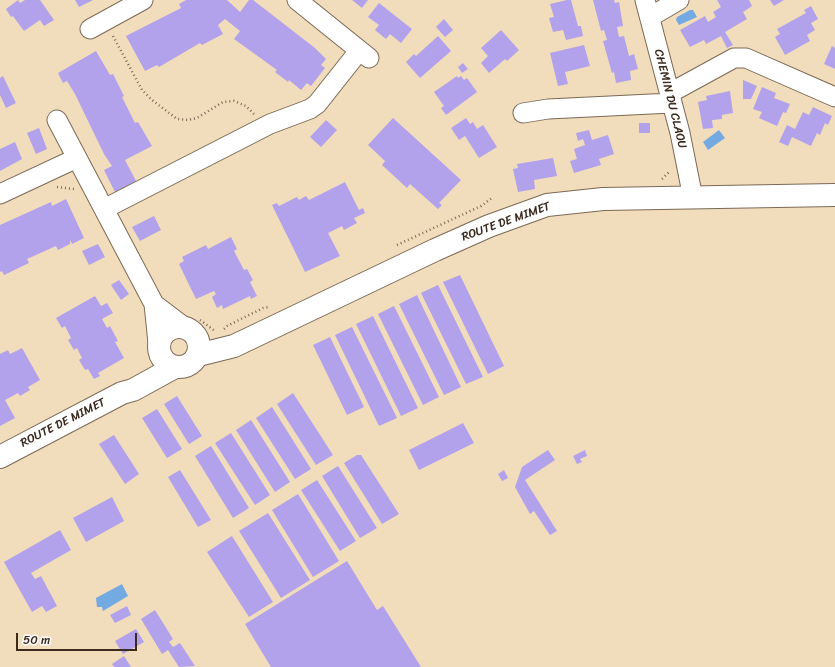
<!DOCTYPE html>
<style>
body{margin:0}
#map{position:relative;width:835px;height:667px;overflow:hidden;background:#f1ddbc;font-family:Sriracha,sans-serif}
canvas{display:block}
.scale{position:absolute;left:16px;top:633px;width:121px;height:18px;box-sizing:border-box;border:2px solid #3b2a1e;border-top:0;padding-left:5px;font-size:12px;line-height:14px;white-space:nowrap;color:#3b2a1e;-webkit-text-stroke:3px #fff;paint-order:stroke}
</style>
<div id="map">
<canvas width="835" height="667"></canvas>
<div class="scale">50 m</div>
</div>
<script>
const c = document.querySelector('canvas').getContext('2d');
c.lineJoin = 'round';
function fill(path, color) { c.fillStyle = color; c.fill(path, 'evenodd'); }
const toPath = rows => new Path2D(rows.map(r => 'M' + r).join(''));
function trace(path, color, width, dash) { c.strokeStyle = color; c.lineWidth = width; c.lineCap = dash ? 'butt' : 'round'; c.setLineDash(dash || []); c.stroke(path); }
function label(font, color, halo, rows, align = 'center') {
  c.font = font + ' Sriracha,sans-serif'; c.lineWidth = 3; c.setLineDash([]); c.textBaseline = 'middle'; c.strokeStyle = halo; c.fillStyle = color; for (const [text, x, y, turn = 0] of rows) {
    c.save(); c.translate(x, y); c.rotate((+turn || 0) * Math.PI / 180); c.textAlign = isNaN(turn) ? turn : align; if (halo) c.strokeText(text, 0, 0); c.fillText(text, 0, 0); c.restore();
  }
}
fill(toPath([
 [690,10,693,10,697,17,679,25,676,20,677,17],
 [719,130,725,138,708,150,703,142],
 [122,584,128,596,103,611,102,607,97,607,96,598]
]), '#74aae2');
fill(toPath([
 [18,0,20,3,25,0,40,0,54,20,44,26,40,20,24,31,13,16,11,17,6,9],
 [75,0,93,0,79,7],
 [186,0,227,0,240,12,249,0,253,0,315,48,326,59,321,65,325,68,311,86,307,83,301,90,289,80,288,82,275,72,277,70,234,39,240,31,225,19,218,25,223,34,202,45,200,43,159,67,157,65,145,71,126,36,181,8,179,4],
 [352,0,368,0,362,8],
 [567,0,571,0,578,26,581,26,583,36,566,40,563,30,553,32,549,18,554,17,550,4],
 [593,0,614,0,615,3,619,2,623,26,617,27,619,37,624,36,629,56,634,54,638,69,630,71,631,80,616,83,614,72,612,73,603,41,607,40,604,30,601,31],
 [717,0,749,0,752,6,743,12,747,19,725,32,733,45,727,48,721,36,706,44,704,40,690,47,680,30,705,16,708,22,716,17,713,12,721,7],
 [770,0,784,0,774,6],
 [379,3,412,29,401,43,390,34,386,39,375,30,379,25,368,17],
 [811,6,818,19,811,23,815,30,807,35,810,41,785,55,775,37,780,34,777,29,806,13,804,10],
 [444,19,453,30,445,37,436,27],
 [501,30,519,50,507,61,505,59,489,73,481,63,488,56,481,48],
 [438,36,451,51,420,78,406,62,414,54,416,56],
 [584,45,590,66,565,72,568,84,558,86,550,53],
 [832,46,835,48,835,69,824,64],
 [96,51,110,75,113,74,124,96,122,97,135,123,138,122,152,146,125,160,136,181,115,192,104,170,112,166,104,154,75,94,67,81,63,83,58,73],
 [463,63,468,69,462,73,458,67],
 [3,76,16,103,6,108,0,95,0,78],
 [457,76,458,78,461,76,464,80,467,78,477,92,446,115,441,108,444,106,434,92],
 [743,80,757,86,751,99,743,99],
 [762,87,776,93,774,98,790,104,786,113,783,112,777,126,759,118,762,112,753,109],
 [730,91,733,113,722,115,722,119,712,120,713,128,703,129,698,102,707,100,706,96],
 [813,107,832,116,828,125,825,123,820,135,817,133,811,146,792,137,788,146,779,142,787,125,795,129,803,112,809,115],
 [393,118,461,180,439,203,442,205,438,209,410,184,407,188,382,165,385,161,368,145],
 [466,118,470,124,473,122,477,129,483,125,497,147,479,158,465,136,459,140,451,128],
 [326,120,337,130,321,147,310,137],
 [639,123,650,123,650,133,639,133],
 [39,128,47,149,36,154,27,133],
 [589,130,592,140,608,135,614,154,599,159,601,165,574,173,570,161,577,159,574,149,585,145,583,139,578,141,576,133],
 [15,142,22,159,0,171,0,149],
 [553,158,557,176,534,180,535,189,518,192,513,169,518,168,517,164],
 [345,182,359,210,363,208,365,213,354,218,357,223,344,230,342,226,328,233,340,256,305,272,272,205,277,203,279,206,297,197,299,200,306,196,309,200],
 [66,199,84,238,72,244,70,240,70,244,58,250,56,246,27,259,29,263,4,275,2,271,0,272,0,225,51,202,52,206],
 [154,216,161,230,140,241,132,227],
 [231,237,237,249,234,251,244,270,247,269,253,280,250,282,257,296,251,299,250,296,223,309,222,305,217,308,212,297,216,294,214,291,196,299,179,264,184,261,182,257,206,245,208,249],
 [98,244,105,257,89,265,82,251],
 [460,275,504,366,488,374,443,282],
 [119,280,129,294,121,300,111,285],
 [438,285,483,377,466,384,421,293],
 [417,295,461,387,444,395,399,304],
 [95,296,101,306,107,303,113,313,102,319,107,328,110,326,118,341,115,342,124,358,98,373,100,376,94,379,88,369,85,370,79,360,82,358,77,348,74,350,68,340,71,338,65,326,62,328,56,318],
 [394,306,439,397,423,405,378,314],
 [373,316,418,408,401,416,356,324],
 [352,327,397,418,379,426,335,335],
 [330,337,364,407,347,415,313,345],
 [22,348,40,380,28,387,30,390,20,396,18,393,5,400,15,418,0,426,0,354,8,350,10,354],
 [293,393,333,455,316,465,277,404],
 [177,396,202,436,189,444,164,404],
 [272,407,311,469,295,479,256,418],
 [157,409,182,449,167,458,142,418],
 [251,420,290,482,275,492,236,430],
 [463,423,474,443,419,470,409,450],
 [231,433,270,495,255,505,215,443],
 [114,435,139,474,125,484,99,444],
 [211,446,249,508,233,518,195,456],
 [548,450,555,460,525,480,557,531,550,535,534,511,530,514,515,487,522,467],
 [585,450,587,456,580,459,582,462,577,464,573,456],
 [357,455,361,455,399,514,382,524,344,463],
 [338,466,377,528,360,538,322,476],
 [180,470,211,520,198,527,168,477],
 [504,470,508,478,502,481,498,474],
 [317,480,356,541,340,551,301,490],
 [298,494,339,561,313,577,272,510],
 [112,497,124,521,86,542,73,518],
 [268,513,310,580,281,598,239,531],
 [60,530,71,550,31,573,35,579,41,576,57,606,46,612,42,606,32,612,4,562],
 [232,536,273,602,249,617,207,552],
 [347,561,377,610,383,606,421,667,271,667,245,624],
 [127,606,131,615,115,623,110,615],
 [155,610,173,639,169,642,173,647,180,643,195,666,179,667,168,650,162,654,141,619],
 [136,629,144,642,123,654,115,641],
 [124,656,131,667,114,667,112,664]
]), '#b2a1eb');
const street = toPath([
 [297,0,369,58],
 [645,0,680,133,693,198],
 [650,17,679,0],
 [90,29,143,0],
 [670,93,734,58,746,58,835,97],
 [523,113,548,109,672,103],
 [57,120,154,304],
 [0,194,77,158],
 [104,209,270,124,310,109,317,104,359,51],
 [158,343,154,304,183,326]
]);
const secondary = toPath([
 '159 347a20 20 0 1 1 40 0a20 20 0 1 1-40 0Z',
 [196,357,202,354,234,346,435,250,489,226,547,205,603,199,835,195],
 [0,457,122,393,133,390,175,367]
]);
trace(street, '#7b6955', 21);
trace(secondary, '#7b6955', 24);
trace(toPath([
 [113,36,142,90,152,100,177,119,188,120,197,118,223,102,234,101,246,106,254,114],
 [662,179,670,171],
 [57,187,74,189],
 [397,245,481,206,492,198],
 [200,320,215,331],
 [224,329,227,326,263,308,269,307]
]), '#7b6955', 2.5, [1, 3]);
trace(street, '#fff', 19);
trace(secondary, '#fff', 22);
label('12px', '#3b2a1e', '#fff', [
 ["CHEMIN DU CLAOU",670,99,76],
 ["ROUTE DE MIMET",506,222,-20],
 ["ROUTE DE MIMET",63,423,-27]
]);
</script>
